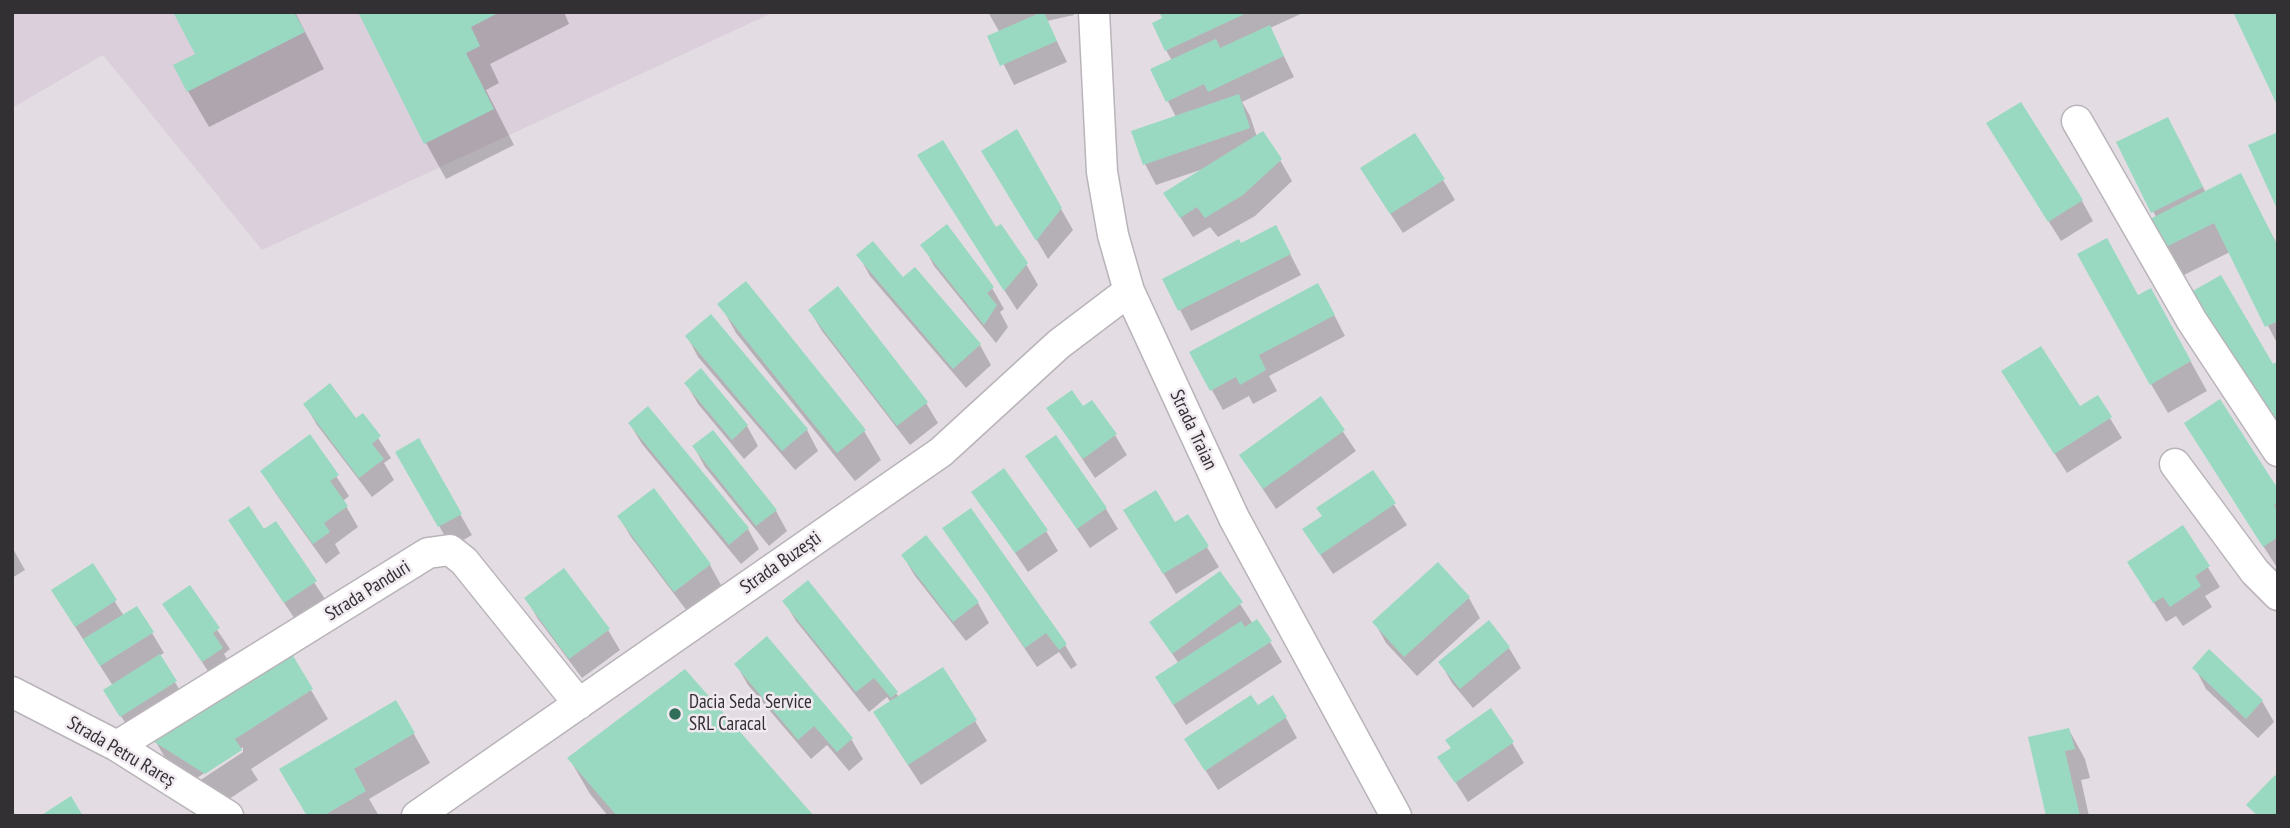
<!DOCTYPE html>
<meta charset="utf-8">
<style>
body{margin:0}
#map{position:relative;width:2290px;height:828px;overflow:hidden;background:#e3dde3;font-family:"PT Sans Narrow",sans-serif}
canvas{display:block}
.frame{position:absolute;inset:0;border:14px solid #323032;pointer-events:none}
</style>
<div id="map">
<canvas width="2290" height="828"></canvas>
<div class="frame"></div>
</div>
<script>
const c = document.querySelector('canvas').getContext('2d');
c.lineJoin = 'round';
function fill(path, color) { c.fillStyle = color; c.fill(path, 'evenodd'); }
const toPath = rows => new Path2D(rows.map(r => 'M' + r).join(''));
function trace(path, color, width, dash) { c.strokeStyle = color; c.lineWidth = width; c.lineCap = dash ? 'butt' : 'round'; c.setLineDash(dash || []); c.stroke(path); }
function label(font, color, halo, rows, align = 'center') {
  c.font = font + ' "PT Sans Narrow",sans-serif'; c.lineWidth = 5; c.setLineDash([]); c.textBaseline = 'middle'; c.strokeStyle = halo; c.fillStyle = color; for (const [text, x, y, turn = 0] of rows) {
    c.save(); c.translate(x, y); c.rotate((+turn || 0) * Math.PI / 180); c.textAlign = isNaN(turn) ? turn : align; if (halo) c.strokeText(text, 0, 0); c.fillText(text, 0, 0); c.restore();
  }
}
fill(toPath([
 [12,12,774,12,262,250,103,55,12,108]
]), '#dacfdb');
fill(toPath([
 [175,12,295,12,324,69,209,127,188,91,197,54],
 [360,12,564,12,569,24,490,64,499,83,486,90,514,145,446,179,426,143],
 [988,12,1073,12,1074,15,1047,21,1067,62,1014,85,990,37,1000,33],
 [1160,12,1305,12,1270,28,1294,77,1242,102,1250,116,1257,137,1280,160,1292,181,1255,216,1218,237,1210,227,1193,237,1165,194,1203,169,1156,185,1145,164,1176,117,1152,70,1172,61,1166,50,1164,19],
 [1017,132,1073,230,1048,259,984,151],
 [2179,139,2206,193,2241,176,2278,246,2278,345,2230,252,2182,276,2166,247,2156,217,2119,143],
 [2000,144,2082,201,2093,221,2061,241],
 [931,176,995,230,1026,264,1038,285,1017,310],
 [1443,180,1455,200,1403,233,1374,189],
 [923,245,992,288,1004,309,1000,312,1008,327,996,343,934,266],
 [1241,245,1287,248,1301,275,1191,331,1164,279],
 [859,256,902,279,980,345,991,365,966,388,870,276],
 [2138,297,2167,319,2207,391,2168,413,2151,384],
 [720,304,864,431,881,460,855,481,736,333],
 [1329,305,1345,336,1269,376,1277,391,1253,404,1249,396,1223,410,1191,352],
 [810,311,926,403,938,423,910,445,822,331],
 [710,316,807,430,818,451,795,470,698,357,687,336],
 [686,383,747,426,758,446,744,459,698,404],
 [2015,392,2079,409,2097,397,2122,438,2067,473],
 [1320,398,1356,451,1276,509,1241,456],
 [305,404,356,420,363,415,391,458,384,463,394,480,372,497,317,425],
 [1049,409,1083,409,1115,435,1127,455,1095,478],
 [630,424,748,529,759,549,741,564,642,444],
 [310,436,349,496,343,501,358,527,335,544,340,553,326,564,274,491,262,471],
 [418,441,472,535,451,547,398,453],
 [2198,444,2278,492,2278,565,2276,566],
 [694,447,776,511,787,531,769,546,705,467],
 [1028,457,1106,509,1118,529,1090,548],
 [1373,472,1407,525,1333,574,1304,530,1323,517],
 [974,492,1046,531,1058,551,1028,572],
 [1188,516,1219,567,1176,594,1137,530,1175,524],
 [619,517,710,565,721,585,687,611,631,537],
 [275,523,327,602,297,622,242,541],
 [2183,527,2220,587,2205,596,2212,607,2183,626,2176,616,2166,622,2141,582],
 [944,529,1065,645,1077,665,1071,669,1059,652,1037,667],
 [12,547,25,570,12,578],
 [903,556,978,603,989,623,966,641,915,576],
 [92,566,124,616,152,633,164,653,159,656,187,702,134,736,117,710,113,686,65,611],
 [1220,573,1253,624,1270,642,1282,662,1186,725,1169,698,1179,664,1152,623],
 [807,582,899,697,975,721,987,741,921,785,887,733,891,703,887,697,869,712,796,621,784,601],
 [189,588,230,649,224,654,233,669,215,682,165,605],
 [526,598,608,630,620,650,582,678,538,619],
 [1469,598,1480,618,1417,676,1386,643,1375,623],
 [1509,648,1521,668,1473,708,1452,683,1440,662],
 [2209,652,2262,701,2274,722,2258,738,2206,689,2195,668],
 [291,656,328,719,251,769,258,780,223,803,172,770,156,742],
 [243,747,243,752,199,781,197,778],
 [736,664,851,739,863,759,849,771,827,745,811,759,748,685],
 [396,702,430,763,369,799,379,816,309,816],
 [1257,708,1286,718,1297,738,1218,790,1186,740],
 [2069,730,2085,759,2090,778,2081,780,2089,816,2048,816],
 [1512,743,1524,763,1468,802,1440,758,1452,749],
 [569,758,812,816,608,816,590,794]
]), '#0003');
fill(toPath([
 [173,12,294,12,305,32,187,92,173,65,195,54],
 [358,12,500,12,471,27,480,46,466,53,494,109,424,144],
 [1042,12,1044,12,1057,41,1000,66,987,36],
 [1159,12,1249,12,1165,51,1152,23,1162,18],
 [2233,12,2278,12,2278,107],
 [1270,25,1284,56,1208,92,1204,84,1166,102,1150,69,1216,39,1220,48],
 [1239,94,1250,128,1143,165,1131,131],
 [2021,102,2083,200,2048,222,1986,123],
 [2168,117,2203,187,2151,213,2116,142],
 [1017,129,1062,208,1036,241,981,151],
 [1263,131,1282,159,1243,195,1205,218,1197,207,1180,218,1163,193],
 [2278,132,2278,211,2248,145],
 [1415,133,1445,179,1390,214,1360,168],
 [943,140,996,227,1001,224,1028,263,1004,291,917,155],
 [2241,173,2278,247,2278,321,2265,327,2214,223,2164,248,2150,219],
 [947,224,994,287,987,293,997,305,984,325,920,245],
 [1276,225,1291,254,1178,311,1162,279,1239,239,1241,243],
 [2107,238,2138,295,2151,288,2191,361,2150,385,2077,254],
 [873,241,903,277,915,267,981,344,953,369,856,255],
 [2221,275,2273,364,2278,361,2278,431,2191,292],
 [746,281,866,430,837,453,717,304],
 [1318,283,1335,315,1259,355,1266,370,1240,385,1236,377,1210,391,1189,352],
 [838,286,928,402,897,426,808,310],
 [711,314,808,429,782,451,685,336],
 [2041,346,2080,406,2098,395,2112,417,2054,454,2001,371],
 [701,368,748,425,732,440,684,383],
 [330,383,356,418,363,413,381,436,372,444,384,459,359,478,303,404],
 [1072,390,1083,406,1092,400,1117,434,1083,459,1046,408],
 [1321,396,1345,430,1263,489,1239,455],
 [2220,399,2278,489,2278,503,2274,505,2278,512,2278,537,2263,547,2184,423],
 [648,406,749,528,729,545,628,423],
 [713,430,777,510,756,526,692,446],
 [310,434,339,475,330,481,348,506,324,523,330,532,313,544,260,471],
 [1056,435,1107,508,1077,529,1025,456],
 [419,438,462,514,438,527,395,452],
 [1004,468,1048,530,1015,553,971,492],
 [1373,470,1396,503,1320,555,1302,529,1322,516,1316,508],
 [654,488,711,564,674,592,617,516],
 [1156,490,1175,522,1188,514,1209,546,1163,574,1123,510],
 [249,506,264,529,276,521,317,581,284,603,228,520],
 [971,508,1067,644,1059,650,1046,633,1025,648,942,528],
 [2183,525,2210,566,2195,576,2201,586,2170,607,2163,597,2153,603,2127,562],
 [926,535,979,602,953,622,901,555],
 [1438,562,1470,597,1404,657,1372,622],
 [93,563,117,600,75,627,51,590],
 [564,568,610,629,569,659,524,598],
 [1220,571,1243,602,1172,654,1149,622],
 [808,580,898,692,891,698,874,678,856,692,782,601],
 [190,585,220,628,213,633,223,648,202,662,162,604],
 [137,606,154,632,100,666,83,639],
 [1257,619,1272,641,1173,705,1155,677,1241,621,1245,627],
 [1489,620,1510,647,1460,689,1438,662],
 [767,636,853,738,837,752,814,726,798,740,734,664],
 [2209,649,2263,700,2246,719,2192,668],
 [160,654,177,681,120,717,103,690],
 [292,654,313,689,235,739,242,750,205,774,153,741],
 [943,667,977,720,908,765,873,712],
 [685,669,814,816,617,816,567,758],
 [1251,695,1258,705,1273,695,1287,717,1205,771,1184,739],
 [396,700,415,733,354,769,366,791,323,816,307,816,279,769],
 [1491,708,1514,742,1455,783,1437,757,1451,748,1445,740],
 [2069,728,2075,749,2065,751,2080,816,2046,816,2028,737],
 [2275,775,2278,778,2278,816,2258,816,2246,805],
 [71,796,83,816,40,816]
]), '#9ad9c1');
const street = toPath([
 [1094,12,1102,172,1113,235,1129,291,1234,518,1396,816],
 [2077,121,2192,321,2278,451],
 [2175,464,2255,572,2278,595],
 [12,692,117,746,228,816],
 [117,746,428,553,450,550,464,561,579,704],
 [417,816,941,452,1059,344,1129,291]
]);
trace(street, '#b9b4b9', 33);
trace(street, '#fff', 30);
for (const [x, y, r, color] of [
 [675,714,7,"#316e59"]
]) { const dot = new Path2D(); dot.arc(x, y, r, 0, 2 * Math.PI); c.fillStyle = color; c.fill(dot); trace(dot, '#f0eaf0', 2.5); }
label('19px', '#323032', '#f0eaf0', [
 ["Strada Traian",1193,430,65],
 ["Strada Buzești",781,563,-35],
 ["Strada Panduri",368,591,-32],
 ["Strada Petru Rareș",121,752,30]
]);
label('19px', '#323032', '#f0eaf0', [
 ["Dacia Seda Service",689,703],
 ["SRL Caracal",689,725]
], 'left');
</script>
